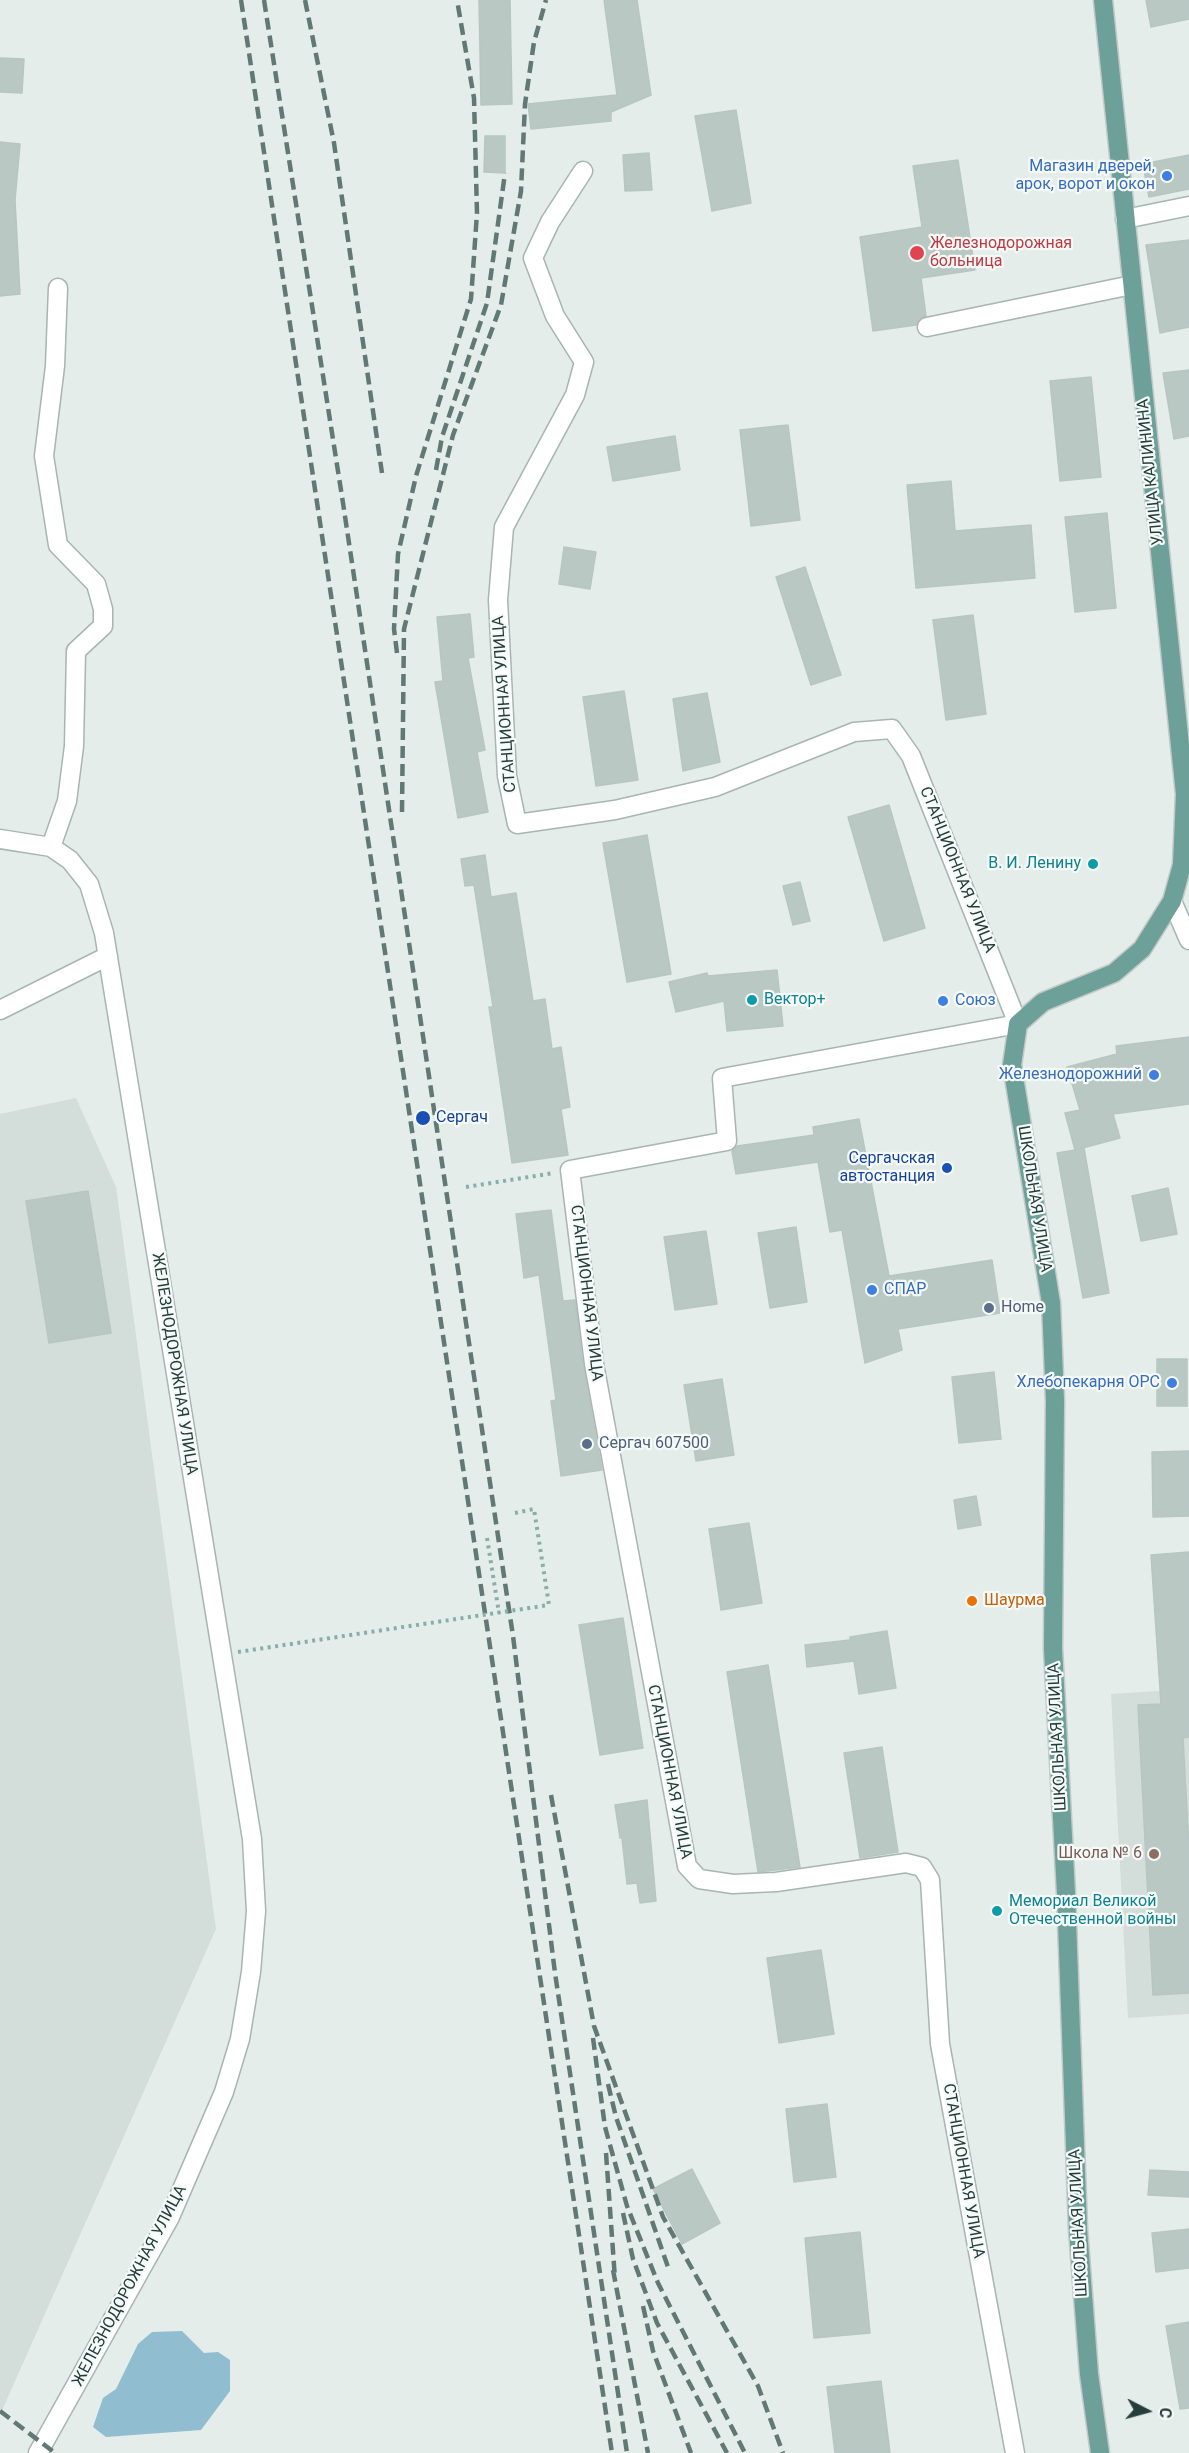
<!DOCTYPE html>
<meta charset="utf-8">
<style>
body{margin:0}
#map{position:relative;width:1189px;height:2453px;overflow:hidden;background:#e5edea;font-family:Roboto,sans-serif}
canvas{display:block}
.north{position:absolute;left:1117px;top:2381px;width:60px;height:60px;-webkit-text-stroke:4px #f5faf8;paint-order:stroke;rotate:96deg;font-size:16px;font-weight:700;line-height:24px;text-align:center;color:#253e3a}
.north::after{content:'';display:block;margin:auto;width:21px;height:27px;background:#253e3a;clip-path:polygon(50% 0,100% 100%,50% 72%,0 100%)}
</style>
<div id="map">
<canvas width="1189" height="2453"></canvas>
<div class="north">С</div>
</div>
<script>
const c = document.querySelector('canvas').getContext('2d');
c.lineJoin = 'round';
function fill(path, color) { c.fillStyle = color; c.fill(path, 'evenodd'); }
const toPath = rows => new Path2D(rows.map(r => 'M' + r).join(''));
function trace(path, color, width, dash) { c.strokeStyle = color; c.lineWidth = width; c.lineCap = dash ? 'butt' : 'round'; c.setLineDash(dash || []); c.stroke(path); }
function label(font, color, halo, rows, align = 'center') {
  c.font = font + ' Roboto,sans-serif'; c.lineWidth = 4.5; c.setLineDash([]); c.textBaseline = 'middle'; c.strokeStyle = halo; c.fillStyle = color; for (const [text, x, y, turn = 0] of rows) {
    c.save(); c.translate(x, y); c.rotate((+turn || 0) * Math.PI / 180); c.textAlign = isNaN(turn) ? turn : align; if (halo) c.strokeText(text, 0, 0); c.fillText(text, 0, 0); c.restore();
  }
}
fill(toPath([
 [76,1098,116,1187,216,1929,0,2415,0,1114],
 [1189,1689,1189,2014,1128,2018,1111,1694]
]), '#d3ddda');
fill(toPath([
 [182,2331,204,2353,218,2352,230,2360,230,2391,201,2430,106,2437,93,2427,103,2398,116,2389,138,2344,152,2332]
]), '#90bdcf');
const building = toPath([
 [479,0,510,0,512,104,481,105,479,0],
 [604,0,637,0,651,95,611,112,611,121,531,129,528,104,617,95,604,0],
 [1146,0,1189,0,1189,19,1151,27,1146,0],
 [0,58,24,59,22,93,0,92,0,58],
 [736,110,751,203,712,211,695,116,736,110],
 [485,136,505,136,505,173,484,172,485,136],
 [0,142,20,144,15,200,20,294,0,296,0,142],
 [649,153,652,190,625,191,623,155,649,153],
 [1189,155,1189,189,1149,197,1143,164,1189,155],
 [958,160,975,270,921,278,926,316,919,319,916,325,873,331,860,237,922,227,913,166,958,160],
 [1189,240,1189,327,1160,333,1146,245,1189,240],
 [1189,370,1189,436,1174,439,1163,373,1189,370],
 [1091,377,1101,477,1060,481,1050,381,1091,377],
 [788,425,800,520,751,526,740,430,788,425],
 [675,436,680,470,613,481,607,447,675,436],
 [951,481,955,531,1031,525,1035,578,916,588,907,485,951,481],
 [1107,513,1116,608,1075,612,1065,517,1107,513],
 [564,547,596,552,590,589,559,584,564,547],
 [805,567,841,675,811,685,776,577,805,567],
 [470,614,474,657,468,658,485,750,477,752,488,812,458,818,435,682,443,681,437,617,470,614],
 [973,615,986,714,946,720,933,620,973,615],
 [624,691,638,780,596,786,583,697,624,691],
 [707,693,720,762,683,771,673,699,707,693],
 [889,805,925,928,884,941,848,817,889,805],
 [647,835,671,974,627,982,603,843,647,835],
 [485,855,491,897,516,893,533,1001,545,999,552,1049,561,1047,570,1107,561,1109,568,1155,512,1163,489,1007,493,1007,474,885,465,886,461,859,485,855],
 [800,882,810,921,793,925,783,886,800,882],
 [777,970,783,1026,727,1031,724,1001,676,1012,669,982,707,973,708,976,777,970],
 [1189,1037,1189,1104,1113,1114,1120,1138,1079,1149,1084,1148,1109,1293,1083,1298,1057,1153,1075,1150,1065,1113,1080,1110,1067,1067,1117,1054,1116,1046,1189,1037],
 [859,1119,889,1276,992,1260,1000,1313,898,1329,902,1350,865,1363,842,1230,830,1232,818,1162,736,1174,732,1151,737,1146,814,1135,813,1127,859,1119],
 [1168,1188,1177,1234,1141,1241,1132,1196,1168,1188],
 [88,1191,111,1333,49,1343,26,1201,88,1191],
 [551,1210,563,1301,575,1300,583,1365,602,1470,561,1476,551,1401,556,1400,539,1275,524,1278,516,1214,551,1210],
 [796,1227,807,1302,770,1308,758,1233,796,1227],
 [706,1231,717,1304,675,1310,664,1237,706,1231],
 [1157,1359,1187,1359,1187,1406,1157,1406,1157,1359],
 [994,1372,1001,1439,959,1443,952,1377,994,1372],
 [722,1379,734,1455,696,1461,684,1385,722,1379],
 [1189,1451,1189,1516,1153,1517,1152,1452,1189,1451],
 [976,1496,981,1525,958,1529,954,1500,976,1496],
 [749,1523,762,1603,721,1610,709,1529,749,1523],
 [1189,1552,1189,1737,1183,1738,1189,1848,1189,1993,1153,1995,1138,1705,1161,1704,1151,1555,1189,1552],
 [623,1618,643,1748,600,1755,579,1625,623,1618],
 [887,1631,896,1688,859,1694,854,1661,807,1667,805,1645,850,1640,850,1637,887,1631],
 [768,1665,800,1867,758,1872,727,1672,768,1665],
 [882,1747,898,1852,860,1858,844,1753,882,1747],
 [647,1800,656,1901,640,1903,637,1883,627,1884,622,1838,620,1838,615,1805,647,1800],
 [821,1950,834,2034,779,2043,767,1958,821,1950],
 [827,2104,836,2177,794,2182,786,2109,827,2104],
 [692,2169,720,2223,682,2244,653,2189,692,2169],
 [1150,2170,1189,2172,1189,2197,1148,2195,1150,2170],
 [1189,2229,1189,2268,1156,2272,1152,2233,1189,2229],
 [860,2232,870,2333,814,2338,805,2238,860,2232],
 [1189,2322,1189,2408,1180,2409,1166,2326,1189,2322],
 [881,2381,890,2453,835,2453,827,2387,881,2381]
]);
fill(building, '#bac8c4');
trace(building, '#b7c6c2', 1.5);
const minor = toPath([
 [583,171,550,222,533,258,555,316,584,362,575,395,504,527,498,600,507,776,517,824,615,810,715,787,854,732,892,729,911,756,1018,1024,722,1078,727,1141,570,1170,594,1364,687,1866,699,1879,733,1884,776,1882,906,1863,922,1867,930,1880,940,2044,1015,2453],
 [1125,219,1189,206],
 [927,327,1132,285],
 [0,839,51,847,70,860,89,884,104,933,252,1839,256,1911,251,1972,240,2039,224,2092,170,2217,38,2453],
 [51,847,67,801,74,746,76,651,103,626,103,609,96,584,58,545,44,456,55,366,58,288],
 [1172,901,1189,940],
 [0,1010,108,956]
]);
const major = toPath([
 [1100,2453,1089,2374,1078,2229,1066,1893,1053,1648,1055,1401,1051,1303,1012,1065,1018,1024,1043,1002,1114,973,1142,949,1172,901,1182,865,1185,794,1103,0]
]);
trace(minor, '#a8b5b2', 21);
trace(major, '#c2c9c8', 21);
trace(toPath([
 [466,1187,554,1173],
 [515,1513,534,1509,549,1605],
 [487,1538,499,1613]
]), '#87afa7', 4, [3, 4.5]);
trace(minor, '#fff', 18);
trace(major, '#6ca099', 18);
trace(toPath([
 [241,0,612,2453],
 [264,0,343,503,513,1636,555,1973,627,2453],
 [305,0,334,143,382,473],
 [436,470,442,437,487,303,505,173],
 [397,653,394,629,398,554,416,476,471,299,477,213,474,98,457,0],
 [402,812,404,629,453,435,501,305,521,191,525,104,534,42,546,0],
 [551,1795,594,2026,663,2217,758,2386,783,2453],
 [593,2038,605,2127,627,2206,658,2283,745,2453],
 [608,2084,616,2117,669,2270],
 [606,2153,615,2279],
 [623,2213,633,2259,657,2323,727,2453],
 [613,2270,648,2453],
 [643,2306,653,2351,691,2453],
 [0,2411,55,2453]
]), '#607975', 4.5, [12, 6]);
trace(toPath([
 [238,1652,549,1605]
]), '#87afa7', 4, [3, 4.5]);
for (const [x, y, r, color] of [
 [1167,176,6,"#3f7fe0"],
 [917,253,8,"#e0444e"],
 [1093,864,6,"#0f9aa8"],
 [752,1000,6,"#0f9aa8"],
 [943,1001,6,"#3f7fe0"],
 [1154,1075,6,"#3f7fe0"],
 [423,1118,8,"#1a4fb4"],
 [947,1168,6,"#1a4fb4"],
 [872,1290,6,"#3f7fe0"],
 [989,1308,6,"#5c6f8a"],
 [1172,1383,6,"#3f7fe0"],
 [587,1444,6,"#5c6f8a"],
 [972,1601,6,"#e8710a"],
 [1154,1854,6,"#8d6e63"],
 [997,1911,6,"#0f9aa8"]
]) { const dot = new Path2D(); dot.arc(x, y, r, 0, 2 * Math.PI); c.fillStyle = color; c.fill(dot); trace(dot, '#f5faf8', 2); }
label('16px', '#366cbe', '#f5faf8', [
 ["Магазин дверей,",1155,167],
 ["арок, ворот и окон",1155,185],
 ["Союз",955,1001,"left"],
 ["Железнодорожний",1142,1075],
 ["СПАР",884,1290,"left"],
 ["Хлебопекарня ОРС",1160,1383]
], 'right');
label('16px', '#be3a42', '#f5faf8', [
 ["Железнодорожная",930,244],
 ["больница",930,262]
], 'left');
label('16px', '#253e3a', '#f5faf8', [
 ["УЛИЦА КАЛИНИНА",1151,472,-96],
 ["СТАНЦИОННАЯ УЛИЦА",505,704,-94],
 ["СТАНЦИОННАЯ УЛИЦА",957,870,68],
 ["ШКОЛЬНАЯ УЛИЦА",1034,1199,81],
 ["СТАНЦИОННАЯ УЛИЦА",586,1293,83],
 ["ЖЕЛЕЗНОДОРОЖНАЯ УЛИЦА",174,1364,81],
 ["ШКОЛЬНАЯ УЛИЦА",1058,1737,-93],
 ["СТАНЦИОННАЯ УЛИЦА",669,1772,79],
 ["СТАНЦИОННАЯ УЛИЦА",963,2171,80],
 ["ШКОЛЬНАЯ УЛИЦА",1079,2223,-93],
 ["ЖЕЛЕЗНОДОРОЖНАЯ УЛИЦА",130,2286,-62]
]);
label('16px', '#0d838f', '#f5faf8', [
 ["В. И. Ленину",1081,864,"right"],
 ["Вектор+",764,1000],
 ["Мемориал Великой",1009,1902],
 ["Отечественной войны",1009,1920]
], 'left');
label('16px', '#164399', '#f5faf8', [
 ["Сергач",436,1118],
 ["Сергачская",935,1159,"right"],
 ["автостанция",935,1177,"right"]
], 'left');
label('16px', '#4e5e75', '#f5faf8', [
 ["Home",1001,1308],
 ["Сергач 607500",599,1444]
], 'left');
label('16px', '#c56008', '#f5faf8', [
 ["Шаурма",984,1601]
], 'left');
label('16px', '#785e54', '#f5faf8', [
 ["Школа № 6",1142,1854]
], 'right');
</script>
